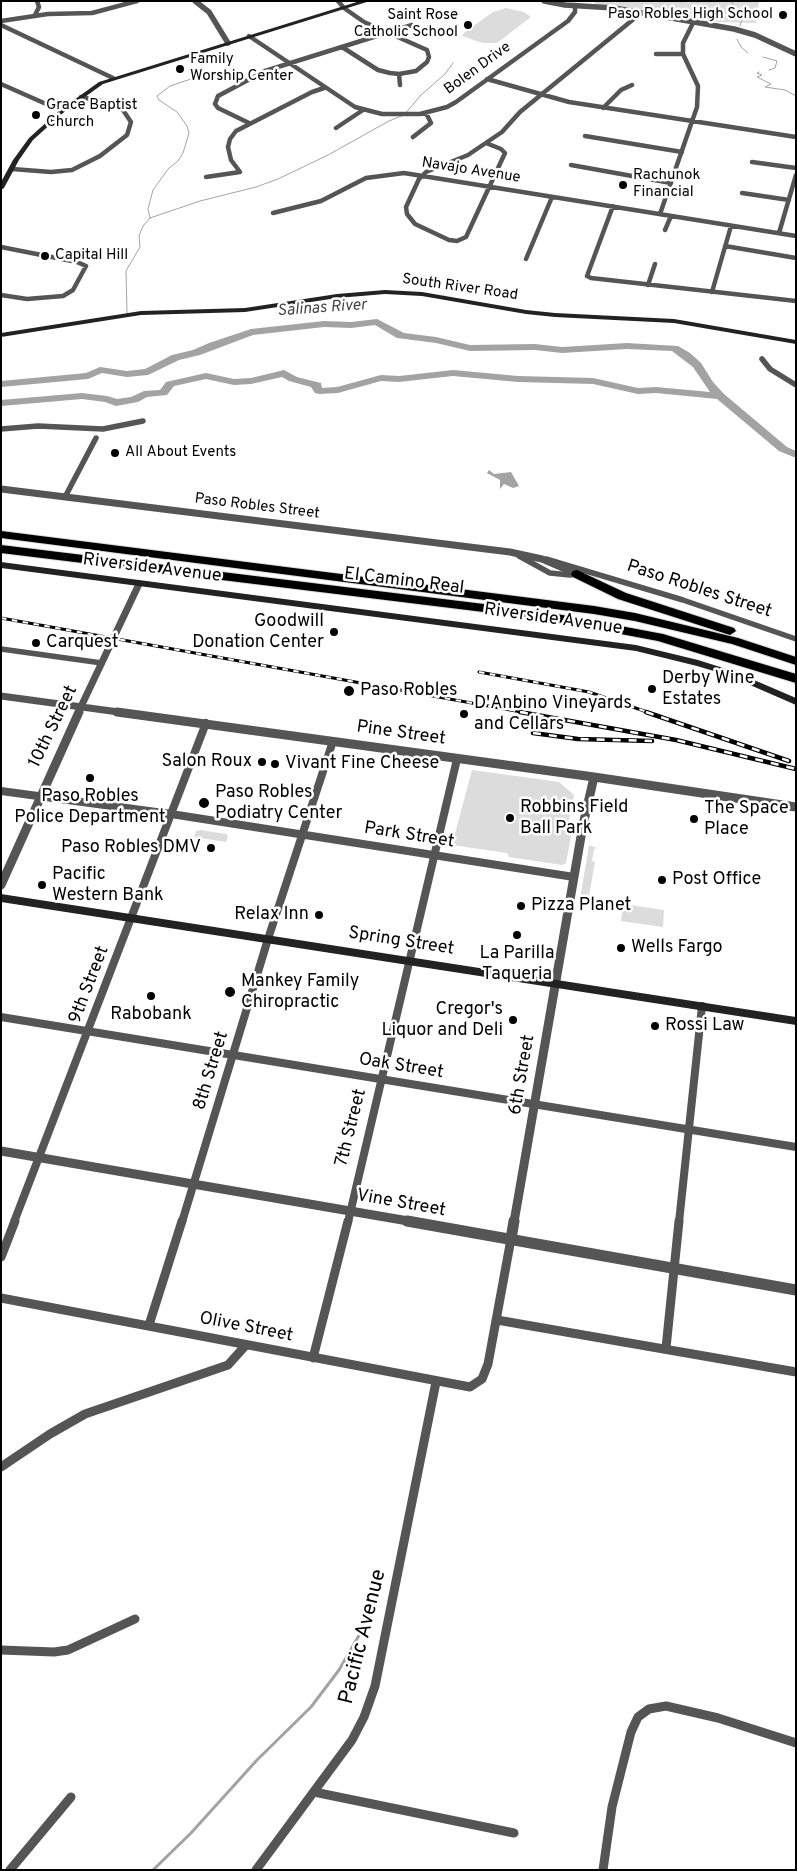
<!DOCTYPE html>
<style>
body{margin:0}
#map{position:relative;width:797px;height:1871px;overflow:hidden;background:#fff;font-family:Overpass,sans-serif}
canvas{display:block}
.frame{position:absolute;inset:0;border:2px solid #000;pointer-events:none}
</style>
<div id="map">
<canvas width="797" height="1871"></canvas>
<div class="frame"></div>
</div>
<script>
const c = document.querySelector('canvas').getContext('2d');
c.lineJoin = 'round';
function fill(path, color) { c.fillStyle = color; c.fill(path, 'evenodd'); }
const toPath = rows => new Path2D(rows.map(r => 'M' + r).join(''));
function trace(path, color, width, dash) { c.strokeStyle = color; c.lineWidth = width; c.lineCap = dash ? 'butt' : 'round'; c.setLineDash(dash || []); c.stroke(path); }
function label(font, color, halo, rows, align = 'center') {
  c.font = font + ' Overpass,sans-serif'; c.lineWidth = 5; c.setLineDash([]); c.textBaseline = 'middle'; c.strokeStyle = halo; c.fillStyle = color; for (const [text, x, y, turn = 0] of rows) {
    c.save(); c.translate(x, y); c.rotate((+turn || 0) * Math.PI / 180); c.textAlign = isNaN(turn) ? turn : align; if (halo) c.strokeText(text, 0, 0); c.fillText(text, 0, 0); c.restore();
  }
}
fill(toPath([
 [595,1,759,1,756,23,683,21,601,6,594,3],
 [506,8,524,12,531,17,497,43,483,43,462,36,465,32,493,12],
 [472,770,559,782,574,795,566,832,571,836,566,863,562,865,509,857,507,853,452,845],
 [200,830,226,834,228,836,226,842,194,837,196,831],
 [589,845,597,848,594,849,592,861,595,862,589,896,583,899,580,899],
 [623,904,664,910,663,927,621,921]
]), '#dcdcdc');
fill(toPath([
 [489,470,494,474,511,472,519,486,513,488,504,484,500,489,500,480,487,473]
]), '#a3a3a3');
trace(toPath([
 [731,1,737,12,743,16,740,26],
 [737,39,741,47,748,53],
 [763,57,777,61,775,68,769,70],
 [759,72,757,73,762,75,757,77,771,84,765,87,785,90,796,96],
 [150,218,148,209,153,190,169,168,178,161,183,153,189,133,187,126,177,112,159,100,157,96,170,86,194,78],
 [127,313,126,271,140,247,139,236,143,226,150,218,200,201,256,187,278,179,328,155,389,121,404,115,421,95,445,74,453,63]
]), '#a3a3a3', 1);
trace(toPath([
 [153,1870,191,1833,257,1760,311,1707,339,1670,372,1613]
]), '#a3a3a3', 3);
fill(toPath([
 [377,319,404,333,436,337,470,345,535,344,562,347,627,343,678,346,690,353,701,363,713,382,724,394,787,447,796,451,796,458,779,451,717,399,656,393,638,394,593,384,518,382,453,376,399,382,381,381,338,393,319,394,315,393,311,387,289,381,282,377,251,384,234,385,206,379,174,386,167,395,147,397,138,402,116,406,105,402,82,399,1,406,1,400,82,393,107,396,117,399,131,397,144,391,160,390,166,382,206,373,234,379,251,378,284,370,297,377,321,383,322,388,337,387,381,375,399,376,453,370,518,376,593,378,638,388,656,387,710,392,693,367,672,351,627,349,562,353,535,350,470,351,436,343,397,338,375,325,351,328,324,327,253,335,200,355,179,360,148,375,127,377,102,373,88,379,1,387,1,381,86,373,100,367,127,371,145,369,172,355,193,350,209,343,251,329,324,321,351,322,377,319]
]), '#a3a3a3');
const motorway = toPath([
 [1,531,594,606,635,613,738,638,796,657,796,665,732,644,635,621,594,614,1,538,1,531],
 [1,545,541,611,663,634,796,674,796,683,658,641,541,619,1,553,1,545],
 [577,570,626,593,734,628,736,631,730,635,618,599,573,577,571,574,573,571,577,570]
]);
trace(motorway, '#dbdbdb', 2);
trace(toPath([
 [338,1,344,8,364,22,427,50,429,57,427,62,416,71,399,74,390,73,378,70,342,47],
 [35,15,39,7,37,1],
 [1,21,48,14,92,13,137,1],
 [1,25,113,78],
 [249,36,355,107,382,114,420,114,447,107,456,102,568,21,575,12,575,5],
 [656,54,683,54],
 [399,74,400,85],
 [487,79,569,102,796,137],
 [1,84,62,111],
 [603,108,621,90,632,85],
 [249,123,218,108,215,104,218,96,265,71,412,25],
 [336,128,363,110],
 [585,136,682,152],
 [413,137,431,123,426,113],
 [486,143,501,149,505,153,466,237,457,241,449,240,415,224,407,214,406,207,419,179,426,172,468,155,502,132,520,112,641,13],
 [752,162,796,168],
 [571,165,671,183],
 [12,169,51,172,72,170,100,156,127,135,131,122,123,110,106,102,81,97],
 [206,177,240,172,231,160,228,147,230,139,236,131,312,92,324,88],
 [742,193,789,200],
 [613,206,587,276,591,278,796,301],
 [273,213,321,201,366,178,404,173,796,236],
 [660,214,697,107,698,86,683,54,683,43,693,23],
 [665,230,671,216],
 [779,233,796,175],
 [725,246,796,258],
 [1,247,77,262,86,266,73,290,63,296,27,299,1,295],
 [526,259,552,197],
 [648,285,655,264],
 [712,292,731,226]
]), '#555', 4.5);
trace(toPath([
 [762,359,770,369,796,385],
 [1,429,38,426,103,429,143,421],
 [65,497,96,438],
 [519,556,550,573,570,575,579,573],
 [546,559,683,600,796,639],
 [1,649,102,663]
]), '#555', 5.5);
trace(toPath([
 [1,791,171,814,574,877],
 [1,1017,796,1147],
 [14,1222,206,723],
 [182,1222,268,939,333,741],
 [348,1222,457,759],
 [679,1222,702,1006]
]), '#555', 8);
trace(toPath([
 [1,1257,15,1221],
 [1,1298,470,1387,482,1379,488,1364,511,1239],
 [497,1320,796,1372],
 [149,1325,182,1221],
 [666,1348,679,1221],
 [313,1358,348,1221],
 [1,1467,50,1434,85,1414,228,1365,246,1345],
 [1,1650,54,1652,68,1650,135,1619],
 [314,1792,514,1833],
 [10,1870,71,1797],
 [256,1870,352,1740,364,1717,375,1686,436,1382],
 [603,1870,612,1807,631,1732,638,1717,649,1709,666,1706,718,1718,796,1743]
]), '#555', 9);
trace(toPath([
 [195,1,209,12,228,43],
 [544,1,565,5,614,8,734,29,755,35,796,54]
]), '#555', 5.5);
trace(toPath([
 [1,489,510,552,542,559,577,574],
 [1,696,126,713],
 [78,713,139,584]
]), '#555', 7);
trace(toPath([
 [117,712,594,777,796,807],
 [1,885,79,712],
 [1,1151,414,1222],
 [514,1222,583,825,594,777]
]), '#555', 9);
trace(toPath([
 [407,1221,796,1290],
 [511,1239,514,1221]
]), '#555', 11);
fill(toPath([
 [360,1,370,1,103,84,64,112,33,140,19,160,4,188,1,190,1,182,13,160,29,138,60,110,99,82,360,1],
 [385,290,422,292,526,310,555,313,674,319,796,340,796,344,674,323,555,317,526,314,422,296,385,294,337,298,245,312,141,315,1,337,1,333,141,311,245,308,337,294,385,290],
 [1,562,636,645,698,660,733,671,796,698,796,705,727,675,697,666,636,651,1,568,1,562],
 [1,894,796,1017,796,1025,1,902,1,894]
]), '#222');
fill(motorway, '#000');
const railFar1 = toPath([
 [1,618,527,713],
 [479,672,589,692,650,713]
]);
const rail = toPath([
 [520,712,676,740,796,769],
 [646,712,789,761],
 [533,733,578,739,652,741]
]);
trace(railFar1, '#000', 3);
trace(rail, '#000', 4.5);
trace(railFar1, '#fff', 2, [5.5]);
trace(rail, '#fff', 2.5, [8]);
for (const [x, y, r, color] of [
 [783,15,5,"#000"],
 [468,25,5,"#000"],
 [180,69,5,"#000"],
 [36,115,5,"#000"],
 [623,185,5,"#000"],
 [45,256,5,"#000"],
 [115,453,5,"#000"],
 [334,632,5,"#000"],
 [36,643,5,"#000"],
 [652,689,5,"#000"],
 [349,691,6,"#000"],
 [464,714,5,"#000"],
 [262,762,5,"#000"],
 [275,764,5,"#000"],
 [90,778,5,"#000"],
 [204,803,6,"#000"],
 [510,818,5,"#000"],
 [694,819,5,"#000"],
 [211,848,5,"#000"],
 [662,880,5,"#000"],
 [42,885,5,"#000"],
 [521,906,5,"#000"],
 [319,915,5,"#000"],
 [517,935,5,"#000"],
 [621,948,5,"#000"],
 [230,992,6,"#000"],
 [151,996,5,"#000"],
 [513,1020,5,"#000"],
 [655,1026,5,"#000"]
]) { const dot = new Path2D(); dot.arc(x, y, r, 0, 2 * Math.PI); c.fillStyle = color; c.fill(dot); trace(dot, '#fff', 2); }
label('15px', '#000', '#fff', [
 ["Paso Robles High School",773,15,"right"],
 ["Saint Rose",458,16,"right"],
 ["Catholic School",458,33,"right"],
 ["Family",190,60],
 ["Worship Center",190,77],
 ["Grace Baptist",46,106],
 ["Church",46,123],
 ["Rachunok",633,176],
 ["Financial",633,193],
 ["Capital Hill",55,256],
 ["All About Events",125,453]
], 'left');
label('15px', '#000', '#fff', [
 ["Bolen Drive",478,69,-36],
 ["Navajo Avenue",471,171,9],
 ["South River Road",460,288,8],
 ["Paso Robles Street",257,507,7]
]);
label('italic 16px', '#444', '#fff', [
 ["Salinas River",322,309,-4]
]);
label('18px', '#000', '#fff', [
 ["Riverside Avenue",152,569,7],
 ["El Camino Real",404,582,7],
 ["Paso Robles Street",699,590,18],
 ["Riverside Avenue",553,620,8],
 ["10th Street",54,727,-64],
 ["Pine Street",401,734,8],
 ["Park Street",409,836,9],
 ["Spring Street",401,942,9],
 ["9th Street",90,985,-69],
 ["Oak Street",401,1067,9],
 ["8th Street",212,1071,-73],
 ["6th Street",523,1075,-80],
 ["7th Street",352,1128,-76],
 ["Vine Street",401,1204,10],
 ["Olive Street",246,1328,11]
]);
label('18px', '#000', '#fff', [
 ["Goodwill",324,622,"right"],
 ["Donation Center",324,643,"right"],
 ["Carquest",46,643],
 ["Derby Wine",662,679],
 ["Estates",662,700],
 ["Paso Robles",360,691],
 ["D'Anbino Vineyards",474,704],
 ["and Cellars",474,725],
 ["Salon Roux",252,762,"right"],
 ["Vivant Fine Cheese",285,764],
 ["Paso Robles",215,793],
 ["Podiatry Center",215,814],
 ["Paso Robles",90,797,"center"],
 ["Police Department",90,818,"center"],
 ["Robbins Field",520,808],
 ["Ball Park",520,829],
 ["The Space",704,809],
 ["Place",704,830],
 ["Paso Robles DMV",201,848,"right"],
 ["Pacific",52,875],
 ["Western Bank",52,896],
 ["Post Office",672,880],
 ["Pizza Planet",531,906],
 ["Relax Inn",309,915,"right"],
 ["Wells Fargo",631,948],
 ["La Parilla",517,954,"center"],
 ["Taqueria",517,975,"center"],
 ["Mankey Family",241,982],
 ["Chiropractic",241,1003],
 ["Cregor's",503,1010,"right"],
 ["Liquor and Deli",503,1031,"right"],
 ["Rabobank",151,1015,"center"],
 ["Rossi Law",665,1026]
], 'left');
label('21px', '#000', '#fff', [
 ["Pacific Avenue",364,1637,-76]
]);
</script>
